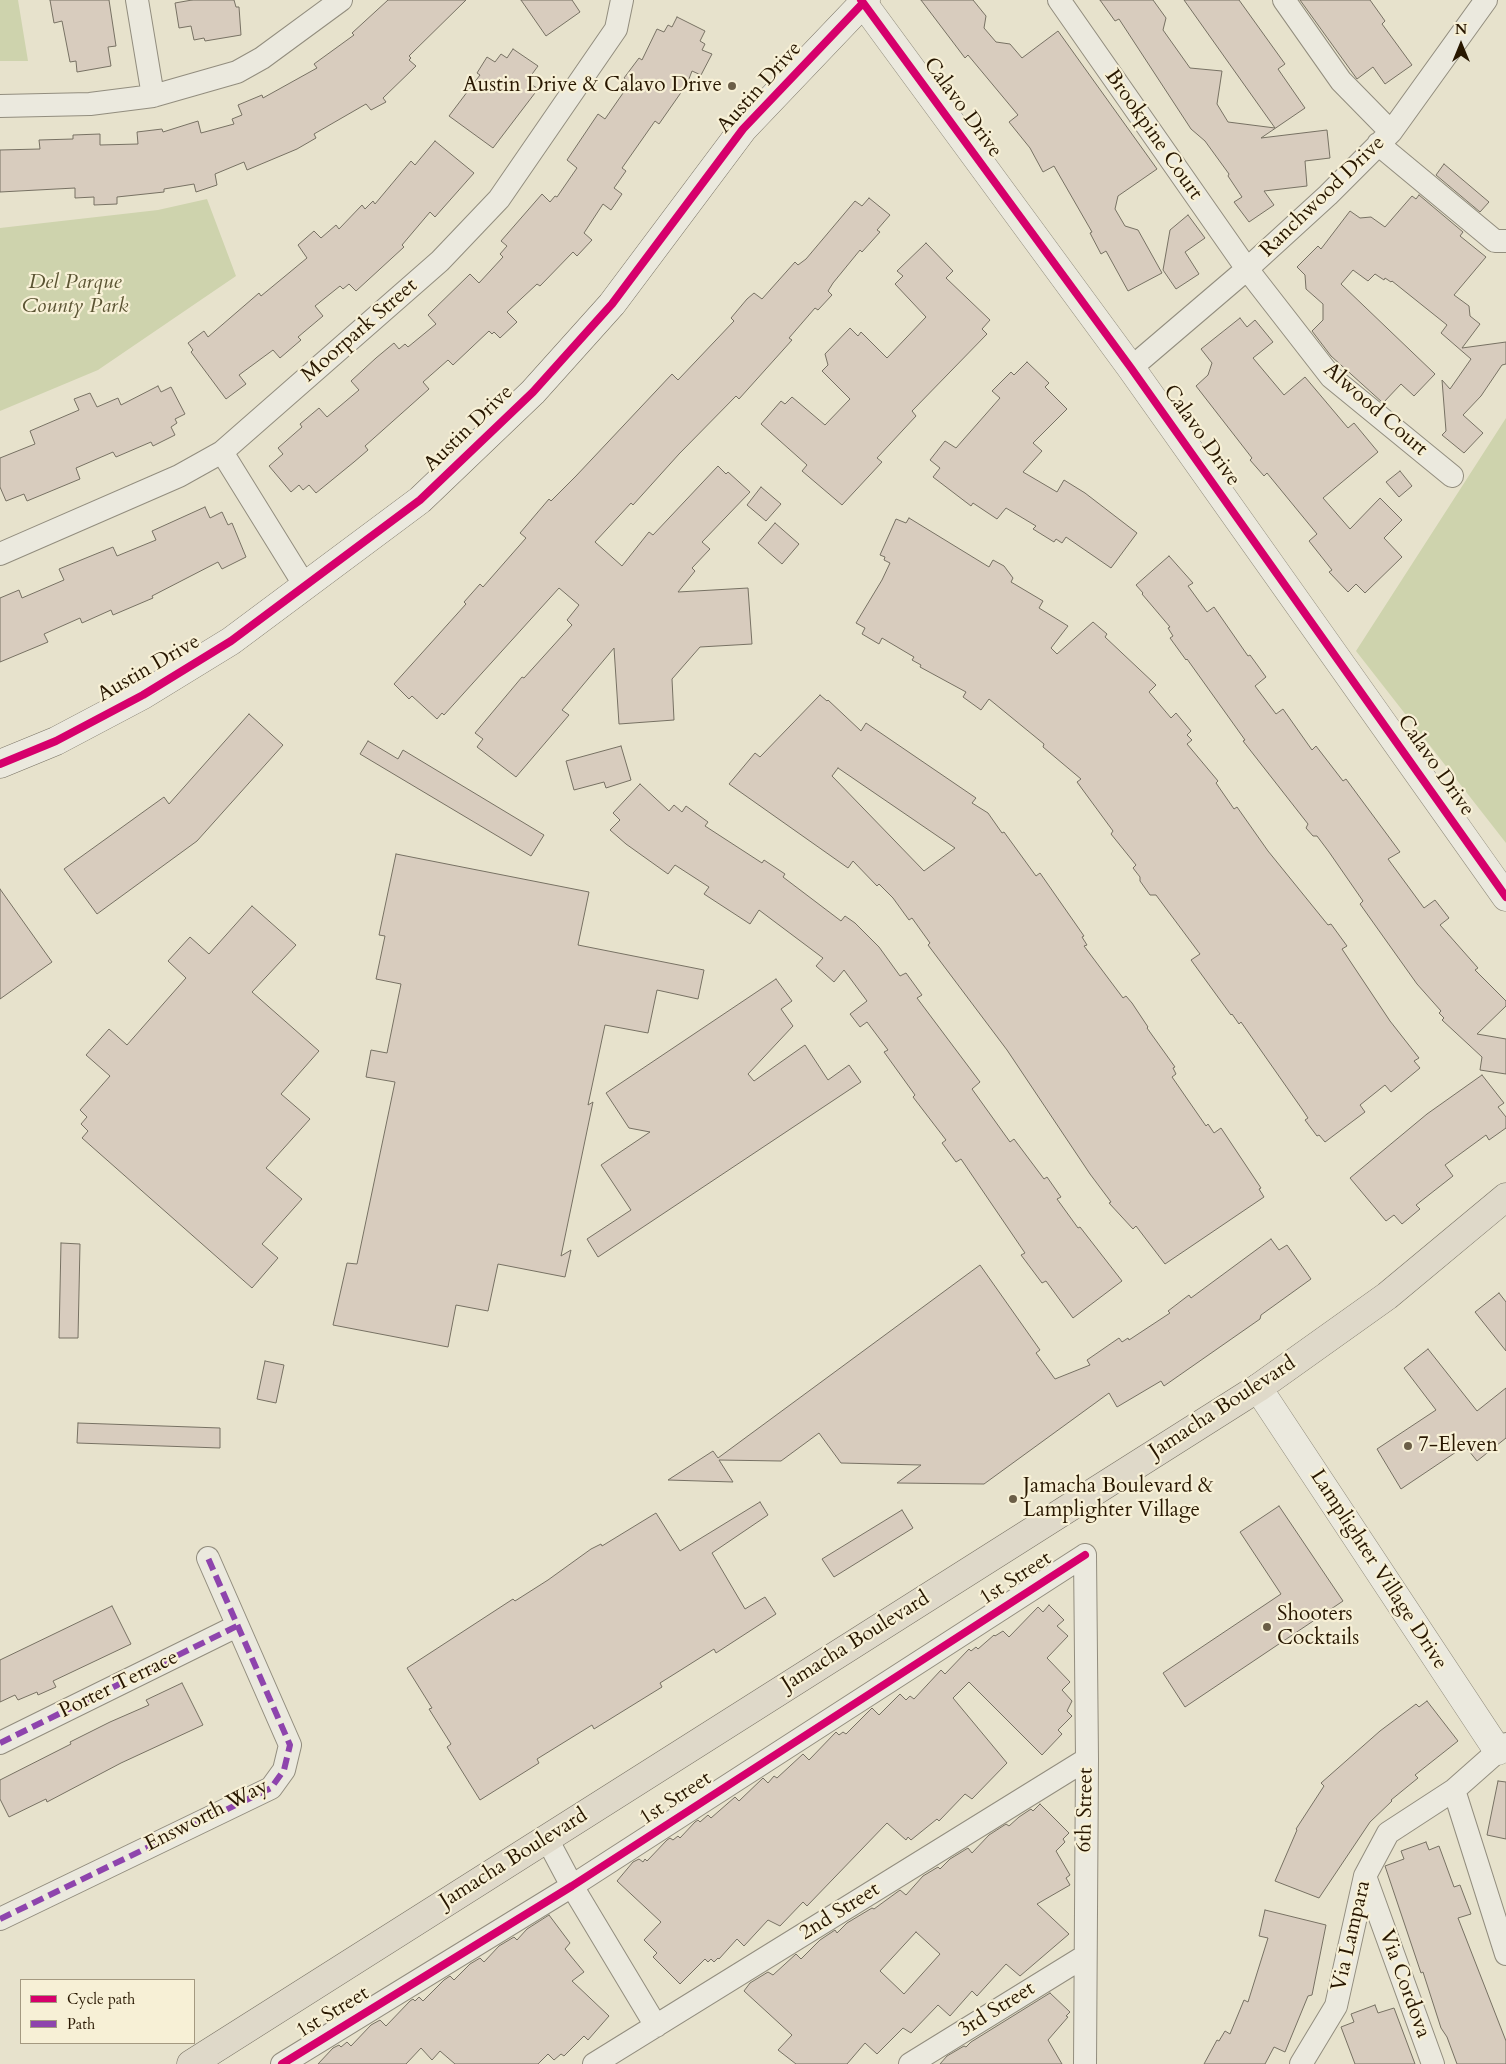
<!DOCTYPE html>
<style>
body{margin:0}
#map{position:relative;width:1506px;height:2064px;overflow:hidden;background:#e7e2cc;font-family:Cardo,serif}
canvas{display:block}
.legend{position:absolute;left:20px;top:1979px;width:175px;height:65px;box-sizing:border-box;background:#f7f0d6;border:1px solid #a49980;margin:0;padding:6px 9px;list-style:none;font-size:15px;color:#281700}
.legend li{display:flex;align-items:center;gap:10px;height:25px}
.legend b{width:25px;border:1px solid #a49980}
.north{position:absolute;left:1436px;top:20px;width:50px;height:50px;-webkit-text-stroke:4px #f7f0d6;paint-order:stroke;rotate:0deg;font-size:14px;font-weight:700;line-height:20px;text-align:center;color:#281700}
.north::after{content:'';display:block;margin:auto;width:18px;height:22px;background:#281700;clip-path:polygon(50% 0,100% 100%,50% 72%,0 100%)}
</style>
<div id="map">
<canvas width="1506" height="2064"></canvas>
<ul class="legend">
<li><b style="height:6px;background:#d6006c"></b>Cycle path</li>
<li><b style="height:6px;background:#8e44ad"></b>Path</li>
</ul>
<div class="north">N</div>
</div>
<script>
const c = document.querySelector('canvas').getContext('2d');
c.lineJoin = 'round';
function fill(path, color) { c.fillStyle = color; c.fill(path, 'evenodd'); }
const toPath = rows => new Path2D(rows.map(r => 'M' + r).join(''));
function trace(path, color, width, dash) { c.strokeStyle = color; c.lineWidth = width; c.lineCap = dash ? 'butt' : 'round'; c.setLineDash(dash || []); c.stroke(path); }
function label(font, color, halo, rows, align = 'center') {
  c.font = font + ' Cardo,serif'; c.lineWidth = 4.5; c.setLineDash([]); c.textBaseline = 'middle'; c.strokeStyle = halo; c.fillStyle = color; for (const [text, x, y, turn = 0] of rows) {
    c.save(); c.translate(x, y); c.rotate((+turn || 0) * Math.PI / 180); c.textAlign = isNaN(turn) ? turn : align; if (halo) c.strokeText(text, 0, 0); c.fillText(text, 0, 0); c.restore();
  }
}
fill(toPath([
 [0,0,18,0,28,61,0,61],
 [207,199,236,276,98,370,0,411,0,228,158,210],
 [1506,418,1506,843,1356,651]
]), '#ced3ad');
const building = toPath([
 [50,0,109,0,116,46,108,47,111,66,77,72,76,61,70,62,62,21,54,23,50,0],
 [192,0,234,0,236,7,239,7,241,35,205,41,204,38,194,40,191,26,179,28,175,3,192,0],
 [388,0,466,0,409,56,411,58,409,60,416,66,383,98,386,102,371,110,366,104,314,134,316,138,297,149,247,170,244,162,215,174,217,185,196,192,194,184,164,189,164,192,117,197,117,204,94,205,94,197,75,198,75,188,0,192,0,150,40,149,39,140,73,139,73,135,100,134,100,145,138,144,137,132,162,129,163,132,198,121,201,133,234,124,232,119,242,115,238,105,262,95,263,98,317,68,314,64,354,35,352,33,388,0],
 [521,0,572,0,580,12,546,36,521,0],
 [921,0,973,0,986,16,984,28,996,42,1010,44,1022,58,1058,31,1157,169,1118,196,1115,209,1125,226,1138,230,1162,273,1128,291,1106,251,1101,254,1090,233,1092,232,1054,166,1043,172,1030,148,1009,122,1018,115,968,55,965,58,921,0],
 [1100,0,1153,0,1166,18,1163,30,1190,68,1222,71,1217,104,1228,122,1275,128,1184,0,1239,0,1285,64,1278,69,1305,108,1261,138,1327,130,1330,158,1305,161,1307,186,1264,191,1274,205,1249,222,1234,202,1242,197,1228,176,1229,174,1205,141,1191,129,1119,19,1115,21,1100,0],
 [1300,0,1370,0,1385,21,1382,24,1412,65,1385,84,1373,67,1357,79,1300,0],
 [677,17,705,31,700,41,705,44,702,50,712,54,701,75,692,71,687,84,659,124,655,121,622,168,626,171,614,188,622,194,611,210,603,204,584,233,592,240,577,256,573,252,540,286,537,284,507,312,517,322,500,338,494,332,492,334,489,331,453,365,448,360,423,382,429,389,365,446,368,450,354,462,316,493,309,485,303,490,299,485,291,492,269,466,283,454,278,448,302,427,300,424,319,408,327,417,359,390,351,381,376,358,394,343,399,349,405,344,408,347,436,324,428,315,470,274,479,283,503,257,500,254,507,246,501,241,542,194,550,202,555,196,557,197,577,168,567,160,598,114,605,119,630,83,624,78,639,58,642,60,657,29,664,32,668,25,672,27,677,17],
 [513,49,538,66,527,81,538,89,493,148,449,116,480,75,477,73,487,57,495,62,501,54,507,58,513,49],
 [435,141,474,173,435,217,430,212,402,245,404,247,356,291,349,284,343,289,340,286,315,306,323,316,298,337,301,340,280,358,273,350,239,375,246,384,226,399,191,352,193,350,188,343,204,331,208,337,259,293,261,296,307,258,298,245,314,231,321,238,336,225,339,229,362,205,365,209,373,201,375,204,411,161,415,165,435,141],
 [1444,164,1489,202,1480,212,1436,175,1444,164],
 [1419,195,1463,232,1460,236,1486,257,1454,295,1469,306,1470,316,1480,324,1462,348,1506,342,1506,364,1502,365,1481,396,1463,415,1483,433,1464,453,1442,435,1446,431,1442,380,1450,389,1471,359,1441,333,1447,325,1392,281,1391,282,1385,278,1384,280,1375,274,1368,281,1353,270,1341,284,1435,374,1414,396,1401,384,1383,403,1331,356,1312,331,1323,320,1323,304,1306,289,1305,275,1297,267,1318,246,1321,249,1350,211,1360,218,1371,217,1385,227,1412,196,1416,199,1419,195],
 [869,198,890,215,877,230,880,232,862,252,860,250,833,283,828,291,832,295,818,310,815,308,789,338,792,340,739,399,736,396,679,454,633,505,631,503,595,542,622,566,649,532,653,535,718,466,726,474,728,472,750,492,702,542,710,549,692,568,695,571,678,592,748,588,752,644,700,647,672,679,674,720,619,724,614,648,562,710,569,715,516,777,477,747,483,739,475,733,522,677,524,678,572,625,567,620,579,605,559,588,444,715,442,713,437,719,412,696,409,699,394,684,466,604,464,602,480,584,483,587,526,538,520,533,549,499,551,501,576,476,672,374,678,380,734,321,731,318,747,299,754,293,762,299,795,262,798,265,806,259,855,201,862,206,869,198],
 [1188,215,1205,238,1185,252,1199,274,1176,289,1163,270,1170,230,1188,215],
 [926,243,953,271,946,278,990,320,982,329,987,334,912,411,916,416,877,458,882,462,842,505,802,471,807,465,761,424,781,401,785,404,792,397,825,425,850,399,822,371,828,365,825,354,850,328,858,336,861,332,887,358,926,317,895,284,903,276,897,271,926,243],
 [1240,318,1247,327,1255,320,1273,342,1253,358,1284,395,1305,377,1348,428,1354,423,1378,452,1323,498,1350,529,1380,498,1402,520,1384,538,1402,557,1365,593,1356,584,1348,592,1329,572,1332,570,1309,541,1317,534,1267,473,1264,476,1250,460,1252,458,1196,386,1208,375,1212,363,1201,349,1240,318],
 [1027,362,1049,383,1045,387,1067,409,1033,443,1042,451,1023,472,1057,492,1064,480,1085,493,1137,533,1111,568,1066,537,1062,543,1056,539,1054,542,1033,529,1036,526,1006,508,997,519,973,503,971,506,933,477,940,468,930,460,945,441,956,448,1000,398,992,391,1011,372,1014,375,1027,362],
 [158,386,161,392,171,387,185,414,175,419,177,423,171,427,175,435,153,446,151,442,116,457,113,452,76,468,80,479,27,501,24,494,6,501,0,487,0,458,35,444,30,431,79,410,74,399,90,393,97,407,118,398,121,405,158,386],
 [1400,471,1412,486,1399,497,1386,482,1400,471],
 [761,487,781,504,766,521,747,505,761,487],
 [205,507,210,518,222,512,228,525,232,523,246,557,222,569,218,562,152,596,153,598,113,615,111,610,82,623,80,618,44,634,48,642,0,662,0,598,19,590,22,598,64,580,59,569,113,547,117,556,156,540,152,531,205,507],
 [909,518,989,567,993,560,1004,566,1013,578,1011,582,1043,601,1039,608,1068,626,1051,648,1057,654,1093,622,1107,634,1105,637,1156,685,1149,692,1171,718,1176,713,1191,731,1187,735,1192,740,1187,744,1218,781,1216,783,1234,809,1237,807,1268,851,1328,925,1331,924,1347,946,1342,949,1390,1021,1419,1058,1414,1061,1420,1068,1391,1092,1385,1085,1360,1105,1365,1112,1325,1142,1319,1135,1317,1136,1305,1120,1308,1118,1302,1109,1241,1022,1239,1024,1232,1014,1231,1015,1191,960,1200,954,1156,895,1150,895,1140,881,1140,877,1133,868,1136,865,1111,834,1113,831,1077,782,1081,779,1043,747,1044,744,989,699,981,710,963,697,966,692,920,667,921,665,912,660,914,657,882,638,879,644,862,634,865,628,856,623,882,580,890,563,884,560,885,557,880,555,896,519,906,523,909,518],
 [775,523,799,544,782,564,758,543,775,523],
 [1169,556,1193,583,1188,586,1207,612,1214,607,1248,656,1250,655,1266,677,1255,686,1276,714,1283,709,1312,750,1316,746,1343,781,1346,779,1400,852,1388,859,1424,908,1435,900,1449,918,1440,925,1478,968,1475,970,1506,1001,1506,1006,1477,1034,1506,1039,1506,1074,1480,1070,1482,1057,1442,1020,1444,1018,1439,1013,1441,1011,1417,984,1360,904,1363,901,1329,852,1317,836,1313,836,1306,828,1308,824,1243,741,1245,740,1187,659,1186,660,1170,638,1173,636,1168,628,1170,627,1142,594,1143,593,1136,585,1169,556],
 [820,695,827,701,828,700,861,731,866,723,976,798,972,803,988,813,1002,833,1004,832,1036,876,1040,873,1084,936,1082,937,1087,945,1084,946,1123,998,1126,996,1132,1003,1148,1027,1147,1028,1175,1067,1173,1068,1176,1074,1172,1077,1206,1126,1208,1124,1214,1133,1221,1128,1261,1188,1259,1189,1264,1197,1165,1264,1136,1226,1133,1229,1109,1203,1111,1202,1090,1174,1007,1050,928,945,930,943,912,918,909,920,893,898,879,884,877,886,853,861,848,868,729,784,755,753,760,757,820,695],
 [838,768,955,848,924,871,832,776,838,768],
 [249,714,283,745,197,841,97,914,64,869,164,797,169,804,249,714],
 [368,741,398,759,403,750,544,835,531,856,360,754,368,741],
 [621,746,631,780,606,788,604,782,574,790,566,761,621,746],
 [640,784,669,811,674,805,682,812,686,806,708,822,705,826,762,863,764,860,785,874,783,877,841,921,845,916,855,923,879,947,900,976,906,973,922,995,917,998,980,1082,972,1089,1010,1142,1014,1139,1044,1179,1047,1177,1061,1197,1057,1199,1078,1228,1080,1227,1122,1281,1073,1318,1046,1281,1042,1283,1021,1255,1025,1253,961,1159,956,1162,942,1143,946,1140,913,1097,915,1095,884,1052,888,1050,867,1022,860,1027,850,1014,867,1001,844,970,834,982,816,966,823,958,759,910,750,924,704,894,709,887,675,865,668,874,626,844,610,830,620,820,613,813,640,784],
 [396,854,589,892,578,945,704,970,698,999,657,990,648,1033,605,1025,588,1105,593,1102,561,1256,571,1250,565,1277,498,1264,488,1311,456,1305,448,1347,333,1325,347,1263,357,1264,395,1082,366,1077,371,1050,387,1053,401,984,376,979,385,936,379,935,396,854],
 [0,889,52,962,0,999,0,889],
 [252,906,296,945,252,992,319,1051,281,1094,310,1119,266,1168,302,1199,262,1244,278,1258,252,1288,82,1138,88,1131,81,1124,87,1117,80,1110,110,1076,86,1055,109,1029,127,1045,186,978,168,961,190,937,209,954,252,906],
 [776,979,792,1001,781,1009,793,1026,748,1074,754,1081,805,1045,828,1080,849,1065,861,1082,598,1257,587,1239,631,1210,601,1165,650,1132,629,1128,606,1093,776,979],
 [1482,1075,1504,1103,1498,1107,1506,1117,1506,1128,1489,1140,1486,1135,1445,1165,1453,1176,1416,1205,1420,1209,1402,1224,1394,1215,1386,1221,1350,1178,1427,1114,1482,1075],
 [1271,1239,1279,1250,1287,1245,1311,1279,1261,1315,1260,1319,1164,1386,1161,1381,1117,1407,1109,1393,984,1484,897,1483,921,1465,841,1463,819,1433,781,1461,719,1460,733,1482,668,1480,713,1451,718,1458,980,1265,1040,1350,1036,1353,1055,1379,1090,1365,1087,1360,1119,1338,1122,1342,1128,1338,1129,1340,1170,1313,1168,1311,1189,1295,1191,1298,1271,1239],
 [61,1243,80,1244,78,1338,59,1338,61,1243],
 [1499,1293,1506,1302,1506,1351,1475,1312,1499,1293],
 [1428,1349,1477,1411,1506,1388,1506,1438,1477,1461,1465,1446,1401,1489,1377,1449,1436,1410,1404,1368,1428,1349],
 [265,1361,284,1365,276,1403,257,1399,265,1361],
 [78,1423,220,1428,220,1448,77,1443,78,1423],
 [760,1502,768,1515,712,1553,745,1609,765,1597,776,1614,716,1653,714,1649,676,1673,660,1683,662,1687,594,1729,592,1725,537,1759,539,1763,480,1800,447,1747,451,1744,429,1709,432,1708,407,1668,513,1599,515,1601,548,1580,591,1549,601,1544,602,1546,656,1513,680,1551,760,1502],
 [1279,1506,1343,1601,1185,1707,1163,1673,1281,1594,1240,1532,1279,1506],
 [902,1510,913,1528,834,1577,822,1559,902,1510],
 [1049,1605,1064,1620,1057,1626,1068,1636,1047,1658,1070,1682,1062,1690,1072,1701,1067,1711,1072,1716,1058,1730,1062,1734,1042,1755,969,1682,953,1698,1007,1763,972,1799,965,1794,939,1821,937,1819,911,1840,908,1837,906,1840,887,1823,807,1906,803,1902,780,1926,768,1920,744,1946,737,1939,719,1959,718,1958,714,1962,711,1959,708,1962,705,1959,680,1984,653,1957,657,1953,644,1940,661,1922,617,1881,633,1862,639,1859,643,1862,645,1859,647,1861,667,1840,670,1838,673,1840,678,1836,680,1838,695,1822,698,1820,700,1822,708,1815,711,1818,735,1797,739,1801,763,1778,768,1783,774,1776,777,1778,803,1754,809,1760,836,1732,839,1735,843,1732,846,1734,872,1708,879,1715,900,1694,906,1700,910,1696,914,1699,941,1670,945,1674,969,1649,971,1651,976,1647,978,1649,994,1635,995,1636,1003,1631,1009,1637,1038,1607,1043,1612,1049,1605],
 [112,1606,131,1644,53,1681,56,1687,38,1695,37,1692,18,1700,15,1695,0,1702,0,1660,112,1606],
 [182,1683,203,1725,121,1763,47,1802,46,1799,9,1817,0,1799,0,1780,71,1744,70,1742,110,1722,149,1705,146,1700,182,1683],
 [1427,1701,1458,1741,1415,1775,1418,1778,1391,1800,1392,1801,1370,1822,1319,1898,1275,1881,1297,1830,1296,1829,1324,1786,1321,1783,1380,1731,1416,1704,1419,1707,1427,1701],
 [1498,1781,1506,1782,1506,1839,1487,1835,1498,1781],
 [1040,1804,1069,1833,1063,1839,1065,1842,1056,1851,1070,1875,1066,1878,1070,1885,1037,1904,1069,1934,1020,1976,1006,1964,977,1996,972,1991,950,2016,938,2005,911,2033,903,2028,877,2054,865,2043,847,2064,796,2064,778,2050,792,2035,744,1991,750,1983,768,1972,773,1975,796,1954,801,1959,820,1940,835,1930,837,1933,847,1923,872,1908,874,1909,900,1890,906,1895,923,1876,938,1867,940,1869,950,1859,968,1848,972,1853,989,1835,1006,1824,1009,1826,1019,1817,1031,1809,1033,1811,1040,1804],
 [916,1932,940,1954,904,1994,880,1971,916,1932],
 [1426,1842,1429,1850,1439,1846,1454,1887,1460,1885,1471,1914,1458,1918,1506,2041,1506,2064,1457,2064,1447,2037,1441,2028,1423,1972,1421,1973,1385,1866,1404,1859,1401,1851,1426,1842],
 [1265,1910,1326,1925,1312,1995,1308,1996,1285,2052,1274,2047,1265,2064,1204,2064,1217,2040,1219,2041,1225,2031,1230,2034,1244,2000,1248,2002,1268,1938,1259,1936,1265,1910],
 [549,1915,570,1943,565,1949,584,1972,572,1981,609,2016,588,2040,584,2036,564,2056,561,2054,554,2060,548,2054,538,2064,455,2064,440,2051,432,2060,421,2048,406,2064,318,2064,333,2048,339,2045,341,2047,347,2042,351,2046,371,2025,380,2020,386,2026,410,2001,413,1999,415,2001,419,1997,423,2001,444,1980,450,1976,454,1980,470,1964,480,1958,484,1962,499,1946,514,1937,517,1940,527,1929,549,1915],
 [1050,1993,1070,2012,1066,2016,1068,2017,1048,2040,1062,2064,940,2064,947,2056,964,2046,966,2047,971,2042,1050,1993],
 [1375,2005,1378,2013,1394,2008,1415,2064,1355,2064,1341,2027,1354,2022,1351,2014,1375,2005]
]);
fill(building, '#d8ccbe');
trace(building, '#777163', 1);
const minor = toPath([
 [137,0,153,96],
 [1059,0,1247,269,1331,377,1452,476],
 [1284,0,1341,81,1391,132],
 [0,106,90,104,153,96,237,72,262,58,341,0],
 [1378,144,1495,241,1506,241],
 [1131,368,1247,269,1328,195,1391,132,1486,0],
 [222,452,305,586],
 [0,554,179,476,222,452,440,261,499,199,616,29,622,0],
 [1085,1555,1087,1759,1085,2064],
 [0,1743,237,1626],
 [1454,1790,1506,1954],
 [547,1839,572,1886,656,2026],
 [1365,1876,1433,2064],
 [0,1919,271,1788,284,1770,290,1745,208,1558],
 [282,2064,572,1886,1085,1555],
 [594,2064,1087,1759],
 [910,2064,1085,1956],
 [1301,2064,1336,2006,1365,1876,1388,1833,1454,1790,1506,1744]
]);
const tertiary = toPath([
 [863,3,1131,368,1506,897],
 [1258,1388,1498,1751]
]);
const secondary = toPath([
 [0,764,56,741,143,695,231,641,420,500,533,392,612,304,743,129,866,0]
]);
const primary = toPath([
 [191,2064,1258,1388,1387,1296,1506,1197]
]);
trace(minor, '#928d7e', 24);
trace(tertiary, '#928d7e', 29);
trace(secondary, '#777163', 29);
trace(primary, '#777163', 29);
trace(minor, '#ebe9de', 22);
trace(tertiary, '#ebe9de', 28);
trace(secondary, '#ebe9de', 28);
trace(primary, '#dfd9c9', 28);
trace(toPath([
 [0,1743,237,1626],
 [0,1919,271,1788,284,1770,290,1745,208,1558]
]), '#8e44ad', 6, [12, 6]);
trace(toPath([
 [861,0,1131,368,1506,897],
 [0,764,56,741,143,695,231,641,420,500,533,392,612,304,743,129,863,3],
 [282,2064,572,1886,1085,1555]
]), '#d6006c', 8);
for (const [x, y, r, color] of [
 [732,86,5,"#6b5e47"],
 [1408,1446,5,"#6b5e47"],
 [1013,1499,5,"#6b5e47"],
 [1267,1627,5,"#6b5e47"]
]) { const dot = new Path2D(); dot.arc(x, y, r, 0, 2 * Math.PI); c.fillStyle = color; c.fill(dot); trace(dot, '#f7f0d6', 2); }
label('21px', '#281700', '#f7f0d6', [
 ["Austin Drive & Calavo Drive",722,86,"right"],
 ["7-Eleven",1418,1446],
 ["Jamacha Boulevard &",1023,1487],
 ["Lamplighter Village",1023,1511],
 ["Shooters",1277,1615],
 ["Cocktails",1277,1639]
], 'left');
label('21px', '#281700', '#f7f0d6', [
 ["Austin Drive",760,88,-48],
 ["Calavo Drive",962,108,54],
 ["Brookpine Court",1153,135,55],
 ["Ranchwood Drive",1323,197,-44],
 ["Moorpark Street",360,331,-41],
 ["Alwood Court",1375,410,41],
 ["Austin Drive",469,429,-44],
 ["Calavo Drive",1201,436,55],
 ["Austin Drive",149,669,-30],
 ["Calavo Drive",1435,766,55],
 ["Jamacha Boulevard",1223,1408,-33],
 ["Lamplighter Village Drive",1378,1570,57],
 ["1st Street",1016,1579,-33],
 ["Jamacha Boulevard",856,1642,-32],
 ["Porter Terrace",119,1685,-26],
 ["1st Street",676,1799,-33],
 ["6th Street",1086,1810,-89],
 ["Ensworth Way",207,1816,-27],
 ["Jamacha Boulevard",514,1859,-32],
 ["2nd Street",840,1912,-32],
 ["Via Lampara",1352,1936,-77],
 ["Via Cordova",1404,1984,70],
 ["3rd Street",997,2010,-32],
 ["1st Street",333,2013,-31]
]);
label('italic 21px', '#5b5433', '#f7f0d6', [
 ["Del Parque",75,283],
 ["County Park",75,307]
]);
</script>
